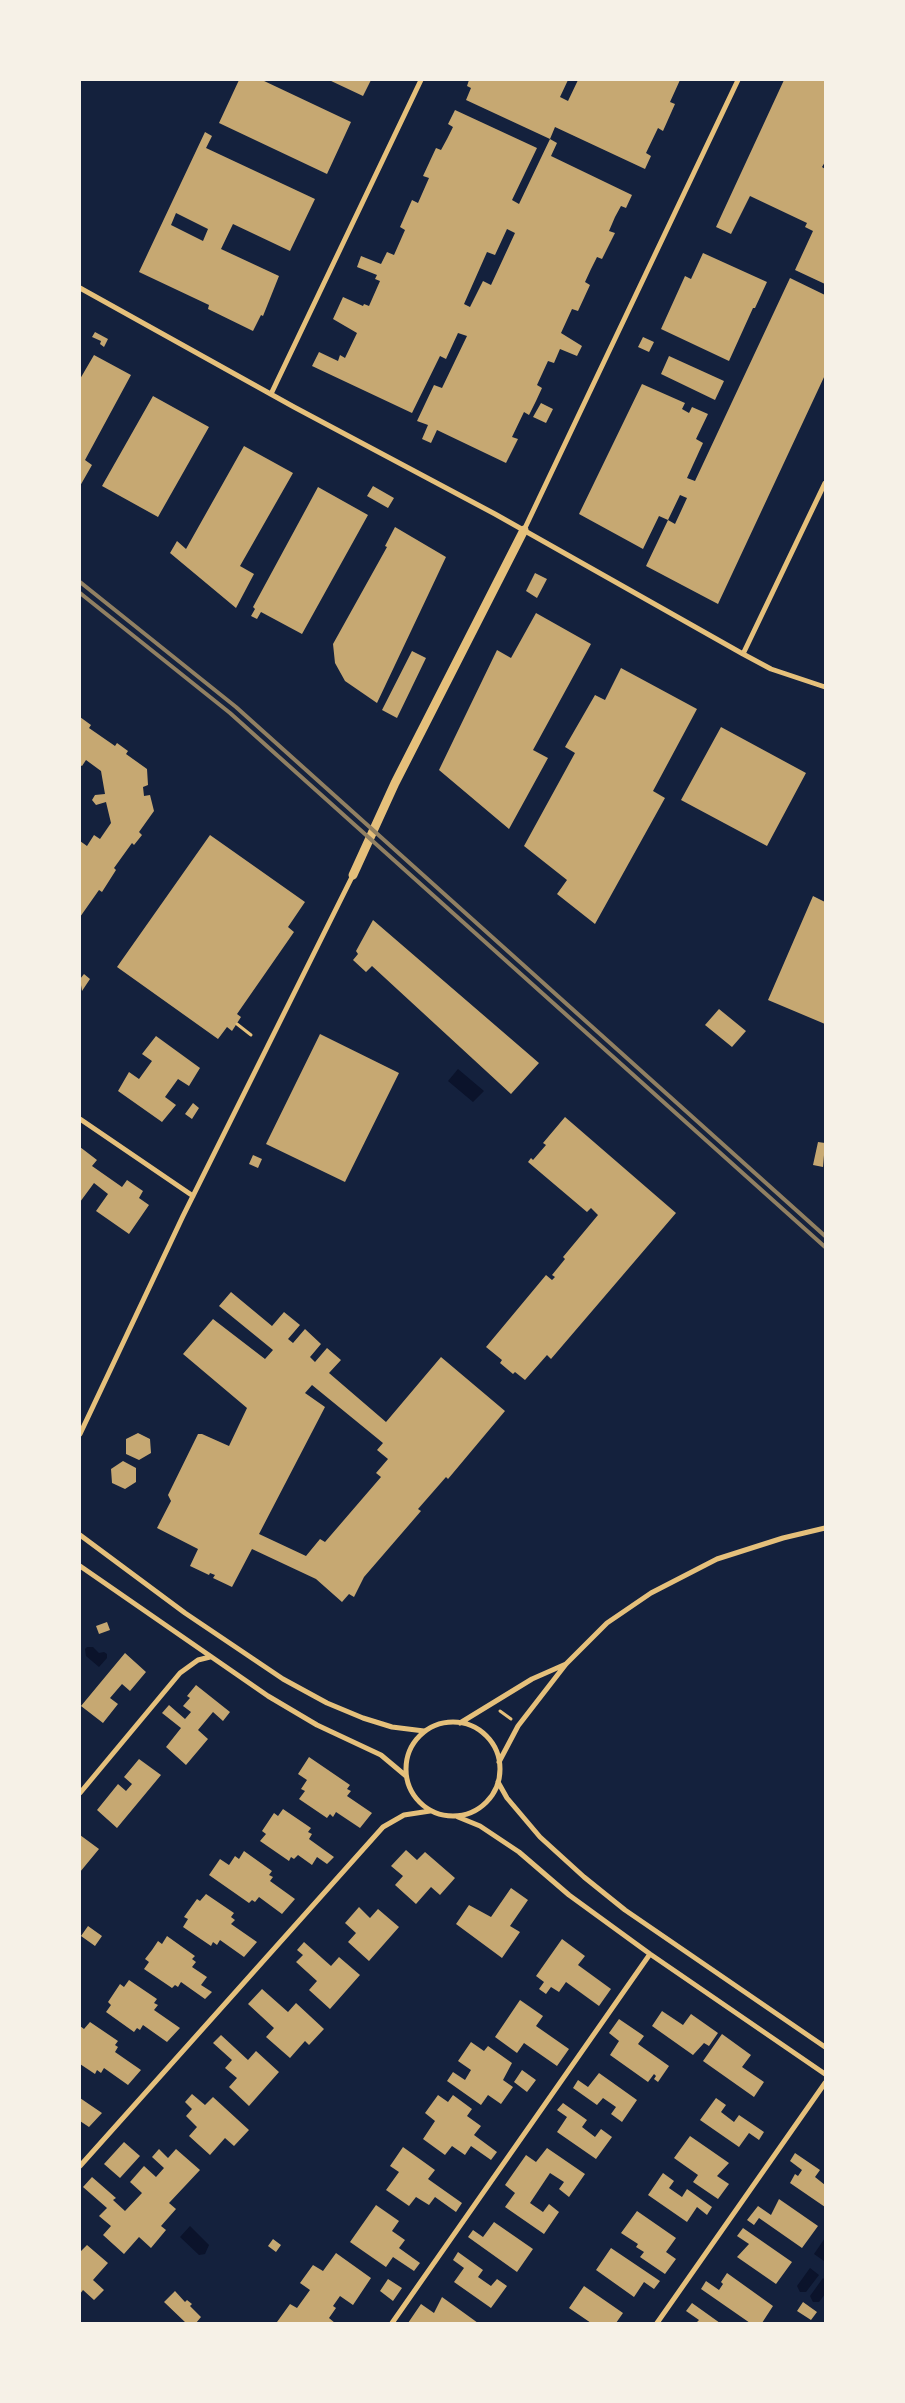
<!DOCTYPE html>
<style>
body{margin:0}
#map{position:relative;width:905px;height:2403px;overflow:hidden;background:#14213d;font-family:Karla,sans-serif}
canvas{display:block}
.frame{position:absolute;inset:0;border:81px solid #f6f1e7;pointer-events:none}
</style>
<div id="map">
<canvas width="905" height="2403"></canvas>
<div class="frame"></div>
</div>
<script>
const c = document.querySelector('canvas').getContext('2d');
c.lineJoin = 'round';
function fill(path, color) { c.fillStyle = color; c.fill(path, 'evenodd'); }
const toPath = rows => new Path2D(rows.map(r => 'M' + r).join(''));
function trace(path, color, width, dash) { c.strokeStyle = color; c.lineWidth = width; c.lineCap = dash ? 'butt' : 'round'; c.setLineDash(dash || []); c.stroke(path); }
fill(toPath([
 [458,1069,484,1091,473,1102,448,1081],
 [87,1647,93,1647,99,1653,104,1652,107,1654,107,1658,99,1667,86,1656,85,1649],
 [190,2226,209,2245,205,2254,199,2255,180,2237],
 [825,2238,825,2260,824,2261,814,2254],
 [810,2268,819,2275,806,2292,800,2292,797,2286],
 [823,2278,825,2280,825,2294,819,2302,813,2302,810,2296]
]), '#0b132b');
fill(toPath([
 [239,80,262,80,351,122,327,174,219,123],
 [329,80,371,80,363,96],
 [469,80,568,80,560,97,568,101,578,80,680,80,670,102,675,104,663,131,658,128,646,153,651,156,645,169,555,127,550,139,466,100,471,88,467,86],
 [784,80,825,80,825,162,822,167,825,169,825,284,795,270,813,231,805,227,807,223,750,196,731,234,716,227],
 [455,110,537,148,512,200,519,204,550,139,557,143,551,156,632,195,626,208,621,206,615,217,609,231,615,233,602,259,597,257,591,269,585,282,590,285,578,311,572,309,561,333,582,346,577,356,560,349,554,363,548,361,537,385,542,388,536,401,529,415,524,412,512,437,518,439,506,463,437,430,431,443,422,439,428,425,417,421,434,385,442,388,467,336,458,333,446,359,440,356,412,413,312,366,319,352,338,361,340,355,345,358,357,333,333,319,343,297,363,306,364,304,369,306,380,281,375,279,377,275,357,267,361,256,381,264,387,252,394,255,405,230,400,227,412,200,418,203,429,178,423,176,436,148,441,150,447,139,453,127,448,124],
 [507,229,515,233,491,285,483,281,470,307,464,304,487,252,495,255],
 [205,132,212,136,206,148,315,199,290,251,233,224,221,249,279,276,263,316,261,315,253,331,208,309,209,305,139,272],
 [176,213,208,229,203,241,171,225],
 [703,253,767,282,755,308,753,308,729,361,661,329,685,276,691,279],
 [790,278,825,295,825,375,718,604,646,566,668,520,659,516,643,549,579,514,642,384,685,403,682,409,689,413,692,407,708,414,696,439,703,443,687,478,695,481],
 [680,495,687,498,675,524,668,520],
 [95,332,108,339,104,347,100,344,101,341,92,337],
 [643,337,654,342,649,352,638,347],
 [94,355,131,375,85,460,92,465,80,486,80,379],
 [669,356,724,381,715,400,661,374],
 [153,396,209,427,158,517,102,486],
 [541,403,553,409,546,423,533,417],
 [244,446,293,473,240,566,254,574,236,608,170,553,177,541,186,549],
 [373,486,394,498,388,508,367,496],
 [318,487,368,515,302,634,261,612,257,619,251,616,255,609,253,607],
 [395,527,446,557,377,703,345,681,335,663,333,644,387,547,385,546],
 [535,573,547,579,537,598,526,591],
 [536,613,591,644,533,750,548,758,509,829,439,770,497,650,511,658],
 [412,651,426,658,397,718,382,710],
 [621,668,697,709,653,791,665,798,595,924,557,894,567,880,524,846,575,753,565,747,595,695,605,700],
 [80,717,91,725,89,728,115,746,117,743,128,751,126,754,147,769,148,785,143,787,144,796,150,795,154,811,139,832,142,835,134,845,132,843,114,868,116,870,102,892,99,890,80,917,80,841,87,846,94,835,100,839,111,823,106,802,96,805,92,800,95,795,105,794,101,771,86,760,82,766,80,765],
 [721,727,806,773,767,846,681,800],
 [210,835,305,902,288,927,294,932,237,1014,241,1017,232,1031,227,1027,218,1039,117,967],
 [813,896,825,902,825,1024,768,1000],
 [373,920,539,1063,511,1094,372,966,366,972,353,960,358,954,356,951],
 [84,974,90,979,82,991,80,979],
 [719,1009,746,1031,732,1047,705,1025],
 [320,1034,399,1073,345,1182,266,1144],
 [156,1036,200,1068,189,1086,178,1079,165,1097,176,1105,162,1122,118,1091,129,1072,139,1079,152,1061,142,1054],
 [193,1103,199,1108,192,1119,185,1114],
 [565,1117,676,1213,551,1359,547,1355,525,1380,515,1372,513,1374,500,1363,502,1360,486,1347,546,1275,552,1280,555,1277,552,1275,565,1259,563,1257,598,1215,591,1208,587,1212,528,1162,531,1158,533,1160,546,1145,543,1143],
 [818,1142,825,1143,823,1167,813,1165],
 [80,1147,97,1160,92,1166,122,1187,127,1180,143,1191,139,1198,149,1205,129,1234,96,1211,108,1194,94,1183,80,1202],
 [253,1155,262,1159,258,1168,249,1164],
 [231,1292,272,1326,284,1312,300,1325,288,1339,293,1343,305,1329,321,1344,310,1357,315,1362,327,1348,341,1360,329,1373,386,1422,441,1357,505,1411,448,1479,446,1477,418,1509,421,1511,364,1577,354,1597,349,1594,342,1602,316,1579,252,1549,232,1587,213,1578,215,1575,210,1573,209,1575,190,1566,198,1549,157,1528,171,1501,168,1495,198,1434,202,1434,229,1446,247,1408,183,1354,213,1319,265,1359,273,1350,219,1306],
 [312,1385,383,1443,377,1450,388,1459,376,1473,381,1477,325,1542,320,1539,306,1556,259,1534,325,1407,305,1393],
 [138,1433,150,1439,151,1453,139,1460,126,1454,126,1439],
 [123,1461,136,1468,136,1482,125,1489,112,1483,111,1469],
 [107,1622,110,1630,99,1634,96,1626],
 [125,1653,146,1672,130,1691,122,1684,110,1698,118,1704,103,1723,81,1706],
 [196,1685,230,1712,223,1721,213,1712,198,1730,208,1739,186,1765,166,1747,181,1728,162,1713,169,1705,185,1719,191,1712,183,1706,190,1698,187,1696],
 [309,1757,350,1785,347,1789,351,1791,347,1796,372,1813,360,1828,336,1812,333,1817,330,1814,327,1818,299,1799,305,1791,301,1789,307,1780,298,1774],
 [139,1759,161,1775,117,1828,97,1810,118,1784,126,1791,132,1784,124,1777],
 [283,1809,311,1828,308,1832,312,1834,309,1839,334,1857,327,1864,317,1857,312,1865,298,1855,294,1859,291,1857,289,1861,260,1841,266,1834,262,1831,274,1813,278,1816],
 [80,1835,99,1849,80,1872],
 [406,1850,417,1860,425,1852,455,1878,440,1895,431,1887,416,1904,395,1885,403,1876,391,1866],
 [244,1851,272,1871,269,1875,273,1877,270,1881,295,1899,282,1914,259,1897,255,1902,252,1900,249,1903,209,1875,220,1859,229,1865,235,1856,239,1859],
 [511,1888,528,1900,510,1926,520,1932,502,1958,456,1924,469,1905,491,1917],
 [206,1894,234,1913,231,1917,235,1920,231,1924,257,1942,244,1957,220,1940,217,1945,213,1942,211,1946,183,1927,188,1919,184,1917,197,1899,200,1901],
 [359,1907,370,1918,378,1909,399,1927,369,1961,348,1942,356,1933,345,1923],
 [88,1926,102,1936,95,1946,81,1936],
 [167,1936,195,1956,192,1959,196,1962,192,1967,207,1977,201,1985,212,1992,205,1999,181,1982,178,1987,175,1985,172,1988,144,1969,149,1962,145,1959,152,1950,158,1941,162,1944],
 [562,1939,585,1956,578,1965,611,1989,599,2006,566,1982,559,1992,551,1987,546,1994,539,1989,544,1982,536,1976],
 [304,1942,331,1966,339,1957,360,1975,330,2009,309,1990,317,1981,296,1962,303,1955,297,1950],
 [129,1980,157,1999,154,2003,158,2005,154,2010,180,2028,167,2042,143,2025,140,2030,137,2028,134,2032,106,2012,111,2005,108,2002,120,1984,124,1987],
 [262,1989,288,2012,296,2003,324,2029,309,2045,305,2041,290,2058,266,2037,274,2028,248,2004],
 [520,2000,543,2016,536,2026,569,2049,557,2066,524,2043,517,2053,495,2037],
 [662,2011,683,2025,691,2014,718,2033,709,2046,704,2043,693,2055,652,2026],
 [619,2019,644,2036,638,2044,669,2066,658,2082,654,2079,656,2076,654,2074,648,2082,610,2055,619,2041,609,2033],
 [90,2022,118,2041,115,2045,118,2047,115,2052,141,2070,128,2085,104,2068,101,2073,97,2070,95,2074,80,2064,80,2026,84,2029],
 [722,2034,751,2055,742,2067,764,2082,754,2097,703,2061],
 [221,2035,248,2060,256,2051,279,2072,249,2106,229,2087,237,2078,225,2068,232,2060,213,2043],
 [471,2042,484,2051,488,2046,512,2063,503,2080,513,2087,501,2104,488,2095,481,2105,447,2081,453,2072,465,2080,471,2070,458,2061],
 [522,2070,536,2080,527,2092,514,2082],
 [599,2073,637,2100,622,2122,611,2114,616,2107,603,2098,597,2105,573,2088,578,2080,588,2087],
 [192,2094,205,2105,213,2097,249,2130,234,2146,225,2138,210,2155,189,2136,197,2127,186,2116,192,2109,185,2102],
 [438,2095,448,2102,453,2095,472,2109,467,2116,481,2126,474,2135,497,2152,491,2160,471,2146,465,2155,452,2146,445,2155,423,2139,435,2121,425,2113],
 [80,2098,102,2113,89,2127,80,2121],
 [716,2098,726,2105,721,2112,734,2122,739,2115,764,2132,759,2140,749,2133,739,2147,700,2120],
 [563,2103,587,2120,582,2127,595,2137,601,2129,612,2137,596,2159,557,2132,567,2117,557,2110],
 [690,2136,729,2163,717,2176,729,2184,718,2199,693,2182,698,2175,674,2158],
 [124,2142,140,2156,120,2178,104,2164],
 [403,2147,435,2170,428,2179,462,2203,456,2212,435,2197,429,2205,416,2197,409,2206,386,2190,399,2172,390,2166],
 [547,2148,585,2174,569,2197,559,2189,564,2182,550,2173,530,2203,543,2212,549,2204,559,2212,544,2234,505,2207,515,2193,505,2185,526,2155,536,2162],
 [159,2149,168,2158,176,2149,200,2170,169,2203,176,2209,161,2226,166,2230,151,2248,139,2237,124,2254,103,2235,111,2226,99,2216,107,2208,83,2187,92,2177,116,2198,113,2200,125,2211,142,2193,130,2182,144,2166,156,2177,164,2168,152,2157],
 [795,2153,820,2170,815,2177,825,2185,825,2207,790,2183,795,2174,798,2176,802,2170,790,2161],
 [663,2173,674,2181,669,2188,682,2197,687,2189,712,2207,707,2215,697,2207,687,2222,648,2195],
 [779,2199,818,2226,802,2248,759,2218,754,2225,747,2220,758,2206,771,2215],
 [376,2205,399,2221,392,2231,405,2240,399,2248,420,2263,414,2271,393,2257,386,2267,350,2242],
 [637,2211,676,2238,666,2252,676,2259,665,2274,640,2257,644,2252,636,2247,638,2244,621,2233],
 [494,2222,533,2249,517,2272,468,2237,473,2230,483,2237],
 [743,2228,792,2262,776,2284,737,2257,749,2244,737,2236],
 [273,2239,281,2245,276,2252,268,2246],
 [87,2245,108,2263,93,2280,104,2290,94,2300,83,2290,80,2294,80,2252],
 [611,2248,660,2281,654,2289,644,2282,634,2297,596,2270],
 [458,2252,483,2270,478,2277,491,2286,497,2279,507,2286,491,2308,454,2282,464,2268,453,2260],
 [336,2253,371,2278,353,2305,340,2296,333,2306,336,2308,329,2318,335,2323,277,2322,290,2304,297,2308,310,2290,300,2283,313,2265,323,2271],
 [727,2273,773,2306,762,2323,750,2323,701,2289,706,2281,719,2290,723,2284,721,2282],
 [388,2279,402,2288,393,2301,380,2291],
 [584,2286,623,2313,616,2323,591,2323,569,2308],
 [175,2291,185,2302,187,2300,192,2304,190,2306,201,2317,196,2323,186,2323,164,2302],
 [442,2297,478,2323,408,2323,421,2304,434,2313],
 [803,2302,817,2312,811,2320,797,2311],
 [692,2303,720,2323,696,2323,699,2320,686,2311]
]), '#c6a872');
trace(toPath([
 [237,1024,251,1035],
 [500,1711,511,1719]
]), '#e5c07b', 3);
trace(toPath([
 [80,288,294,407,495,514,743,654,771,669,825,687],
 [271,394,421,80],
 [524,530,738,80],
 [743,654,825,483],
 [80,1119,193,1196],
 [80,1434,183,1216,353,875],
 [80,1535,185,1613,283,1679,327,1703,363,1718,392,1727,424,1731],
 [80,1566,268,1696,317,1725,381,1755,406,1776],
 '406 1769a47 47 0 1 1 94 0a47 47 0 1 1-94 0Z',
 [460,1723,532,1679,566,1664],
 [499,1762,518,1726,566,1664,607,1623,651,1593,717,1559,783,1538,825,1528],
 [498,1782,507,1798,540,1837,584,1877,625,1910,825,2047],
 [80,1793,180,1673,198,1660,210,1657],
 [458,1817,480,1826,519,1852,569,1895,650,1954,825,2074],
 [80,2166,383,1827,404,1815,430,1811],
 [392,2323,650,1954],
 [657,2323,825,2083]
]), '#e5c07b', 5);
trace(toPath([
 [353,875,395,783,524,530]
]), '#e5c07b', 9);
trace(toPath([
 [80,582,236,707,825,1236],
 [80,593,230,713,825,1247]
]), '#918062', 4);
</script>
